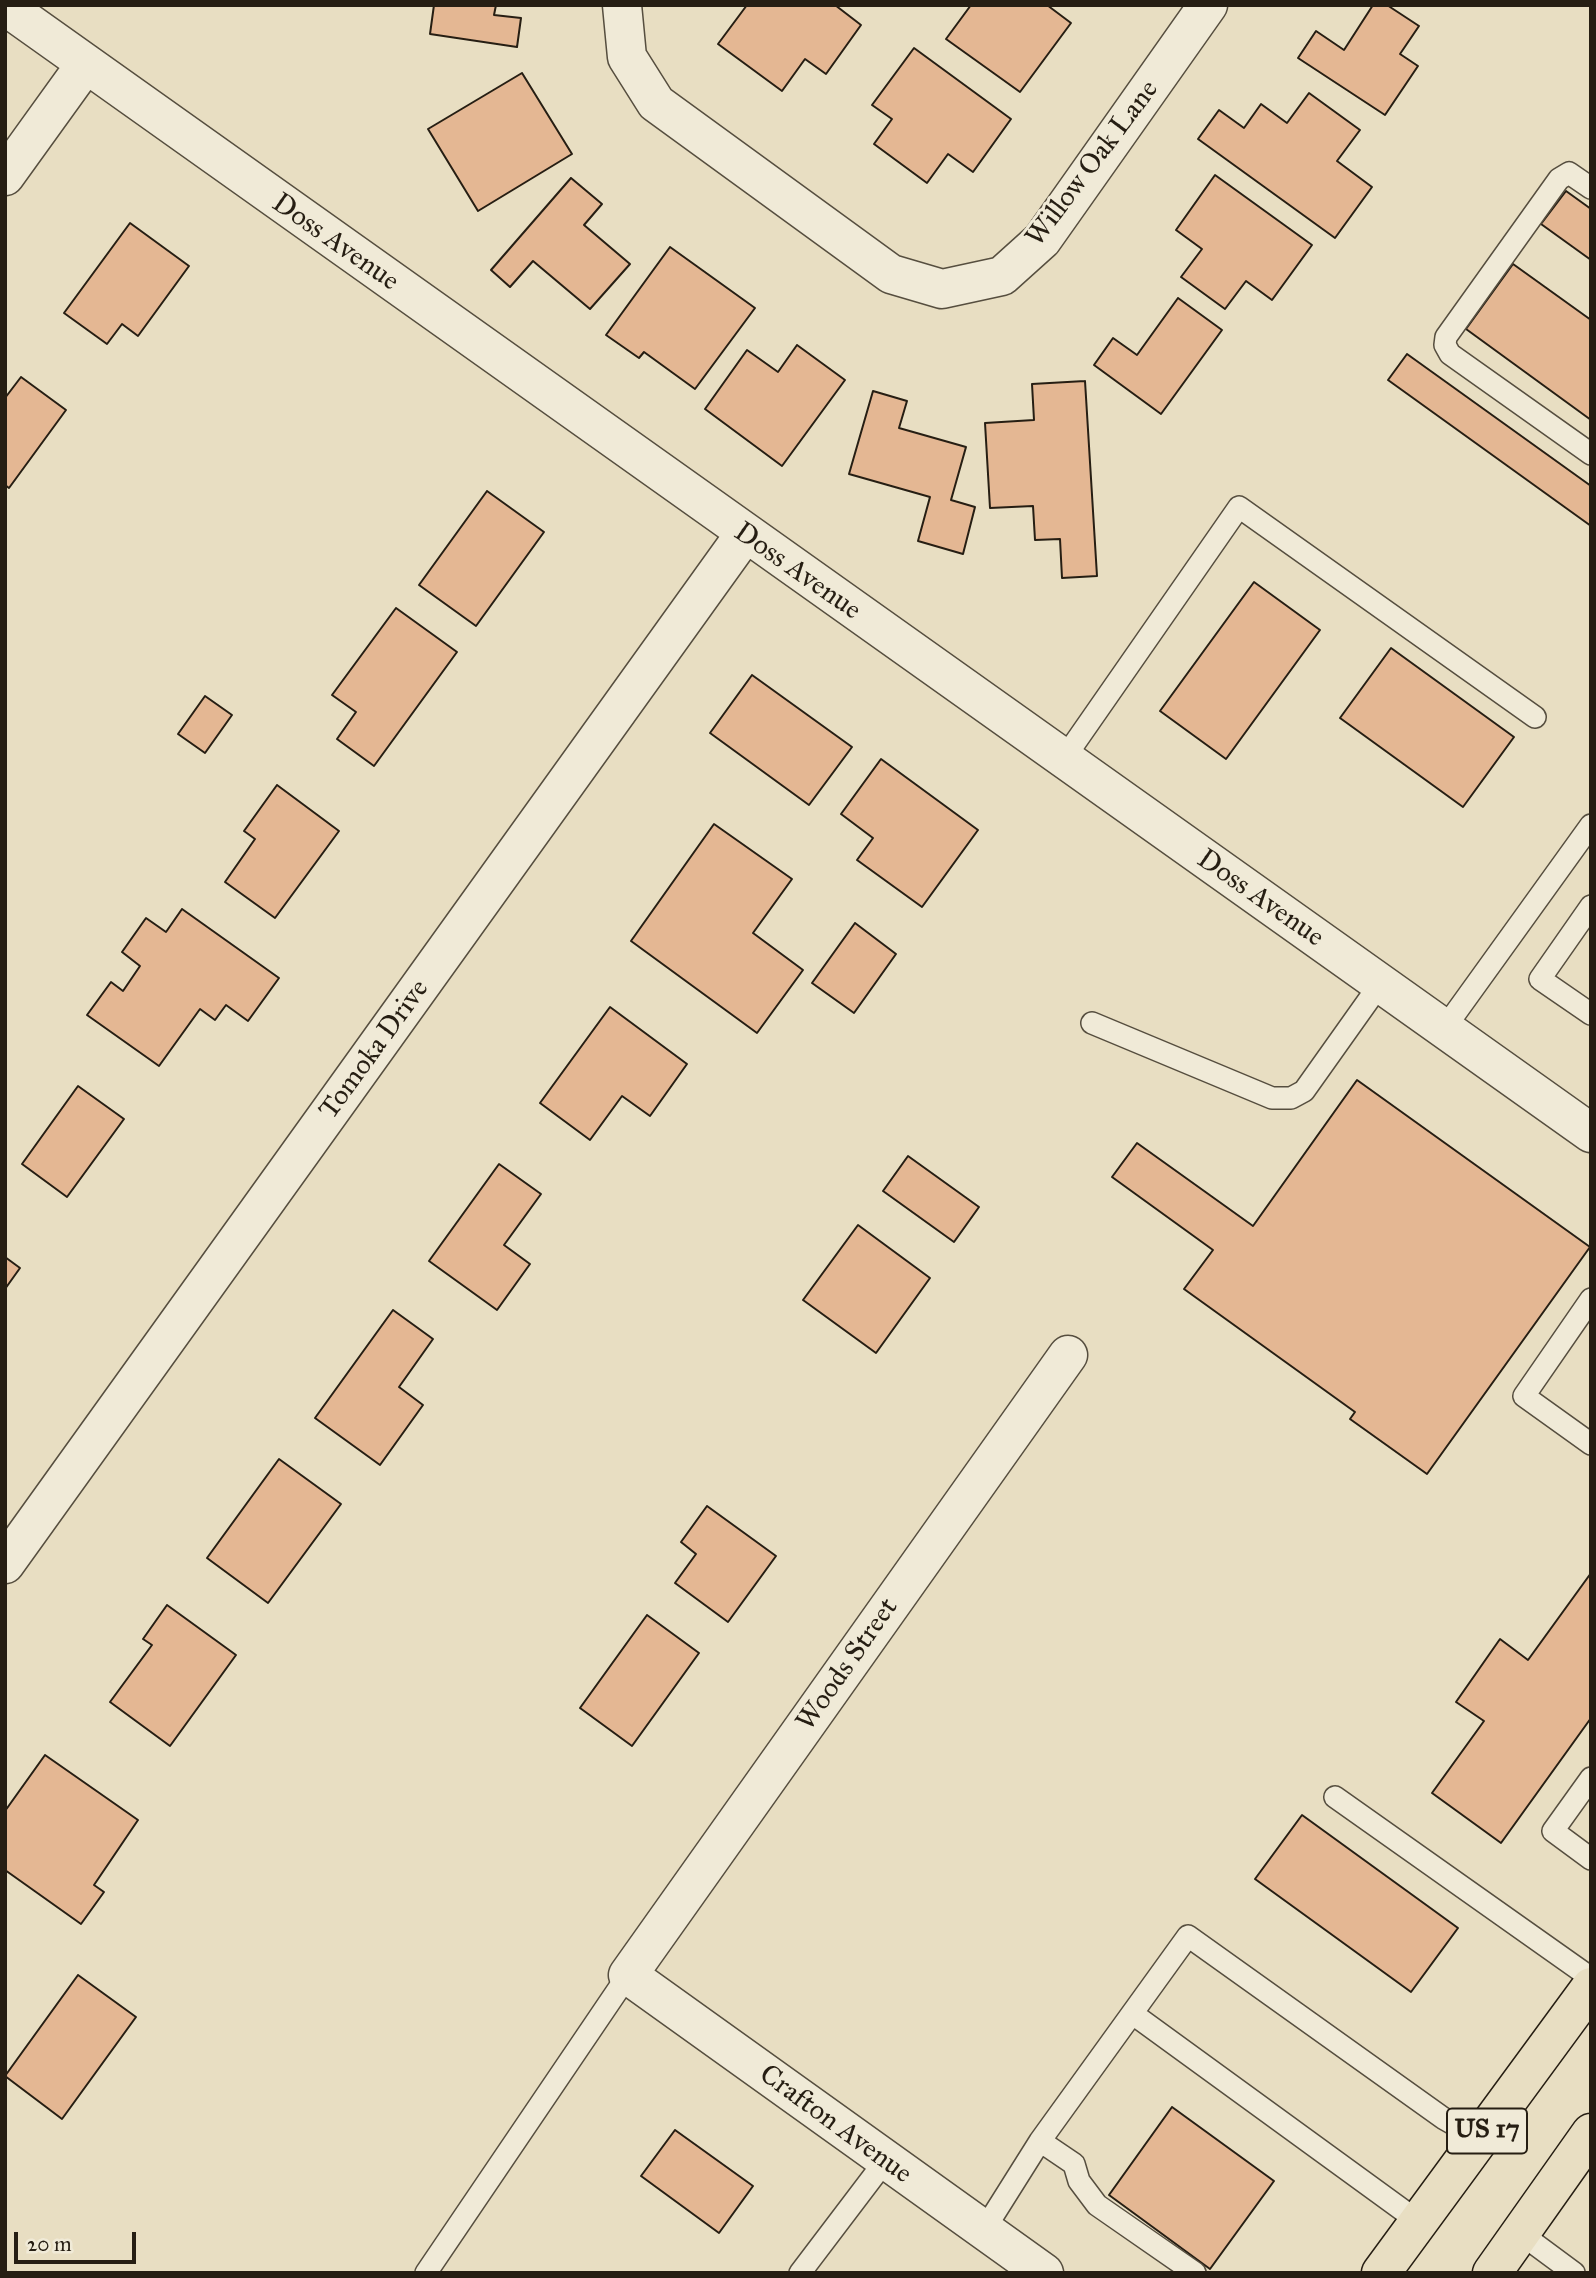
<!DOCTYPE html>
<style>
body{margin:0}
#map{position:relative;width:1596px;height:2278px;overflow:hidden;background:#e8dec2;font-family:"IM FELL Great Primer",serif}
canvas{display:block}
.frame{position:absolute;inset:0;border:7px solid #261e13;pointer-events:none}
.scale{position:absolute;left:14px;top:2232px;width:122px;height:32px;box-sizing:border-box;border:4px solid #261e13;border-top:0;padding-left:9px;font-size:21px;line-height:24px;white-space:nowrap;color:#261e13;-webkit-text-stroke:5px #f0ead7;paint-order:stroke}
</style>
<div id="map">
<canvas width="1596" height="2278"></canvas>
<div class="frame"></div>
<div class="scale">20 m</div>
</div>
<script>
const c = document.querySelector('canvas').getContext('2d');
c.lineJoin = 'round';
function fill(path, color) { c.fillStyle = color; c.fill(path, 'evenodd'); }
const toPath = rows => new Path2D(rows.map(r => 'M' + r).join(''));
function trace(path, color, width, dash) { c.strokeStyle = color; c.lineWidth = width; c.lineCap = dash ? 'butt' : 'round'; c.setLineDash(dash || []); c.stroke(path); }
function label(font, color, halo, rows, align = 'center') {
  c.font = font + ' "IM FELL Great Primer",serif'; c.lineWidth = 6; c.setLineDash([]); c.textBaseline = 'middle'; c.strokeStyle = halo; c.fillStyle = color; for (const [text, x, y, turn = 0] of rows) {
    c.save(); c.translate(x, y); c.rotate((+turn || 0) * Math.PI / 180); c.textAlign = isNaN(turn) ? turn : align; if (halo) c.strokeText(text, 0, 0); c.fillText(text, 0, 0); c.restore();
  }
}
const building = toPath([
 [434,5,496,5,494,15,521,18,517,47,430,34,434,5],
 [747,5,835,5,861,25,826,74,805,59,782,91,718,44,747,5],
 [971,5,1047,5,1071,23,1020,92,946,39,971,5],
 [1373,5,1387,5,1419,26,1400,54,1418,66,1385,115,1298,58,1316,31,1344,50,1373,5],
 [914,48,1011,119,973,172,948,154,927,183,874,144,892,119,872,105,914,48],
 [522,73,572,154,478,211,428,129,522,73],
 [1309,93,1360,130,1337,161,1372,187,1335,238,1198,139,1219,110,1244,128,1261,104,1287,123,1309,93],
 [1215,175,1312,245,1272,300,1246,281,1225,309,1181,277,1202,249,1176,230,1215,175],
 [571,178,602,204,584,225,630,264,590,309,533,261,510,287,491,270,571,178],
 [1566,191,1591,209,1591,260,1541,224,1566,191],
 [130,223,189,266,138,336,122,324,107,344,64,313,130,223],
 [670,247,755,308,695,389,644,352,639,358,606,335,670,247],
 [1513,264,1591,320,1591,420,1466,329,1513,264],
 [1178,298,1222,330,1161,414,1094,365,1113,338,1137,355,1178,298],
 [797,345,845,380,782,466,705,409,747,350,778,372,797,345],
 [1407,354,1591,486,1591,526,1388,380,1407,354],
 [21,377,66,410,9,488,5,485,5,398,21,377],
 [1085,381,1097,576,1062,578,1060,539,1035,540,1033,506,990,508,985,423,1034,420,1032,384,1085,381],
 [873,391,907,401,899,428,966,447,951,500,975,507,963,554,918,541,930,497,849,474,873,391],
 [487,491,544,532,476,626,419,585,487,491],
 [1254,582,1320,630,1226,759,1160,711,1254,582],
 [396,608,457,652,374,766,337,739,356,712,332,695,396,608],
 [1391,648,1514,737,1463,807,1340,718,1391,648],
 [752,675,852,747,809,805,710,733,752,675],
 [205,696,232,715,205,753,178,734,205,696],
 [881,759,978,830,922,907,857,860,873,838,841,814,881,759],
 [277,785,339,831,275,918,225,882,255,839,244,831,277,785],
 [714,824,792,879,753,933,803,970,757,1033,631,941,714,824],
 [182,909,279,978,248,1021,226,1005,215,1020,200,1009,159,1066,87,1015,111,982,123,991,140,966,122,952,146,918,166,932,182,909],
 [855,923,896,954,854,1013,812,983,855,923],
 [610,1007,687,1064,650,1116,622,1096,590,1140,540,1103,610,1007],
 [1357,1080,1590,1247,1427,1474,1350,1419,1355,1412,1184,1289,1213,1250,1112,1177,1137,1143,1253,1226,1357,1080],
 [78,1086,124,1119,67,1197,22,1164,78,1086],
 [908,1156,979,1207,954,1242,883,1191,908,1156],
 [499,1164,541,1194,504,1245,530,1264,497,1310,429,1261,499,1164],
 [858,1225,930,1278,876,1353,803,1300,858,1225],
 [5,1257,20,1268,5,1289,5,1257],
 [393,1310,433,1339,399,1387,423,1405,380,1465,315,1418,393,1310],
 [279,1459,341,1504,268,1603,207,1558,279,1459],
 [707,1506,776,1556,728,1622,675,1583,696,1554,681,1542,707,1506],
 [1591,1573,1591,1718,1501,1843,1432,1793,1484,1721,1456,1702,1500,1639,1528,1660,1591,1573],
 [167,1605,236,1655,170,1746,110,1702,152,1645,143,1639,167,1605],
 [647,1615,699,1653,632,1746,580,1708,647,1615],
 [45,1755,138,1820,94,1885,104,1892,81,1924,5,1870,5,1811,45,1755],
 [1302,1815,1458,1928,1411,1992,1255,1879,1302,1815],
 [78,1975,136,2017,62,2119,5,2076,78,1975],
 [1172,2107,1274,2181,1210,2269,1109,2195,1172,2107],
 [675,2130,753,2186,719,2233,641,2176,675,2130]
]);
fill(building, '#e4b793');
trace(building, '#261e13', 2);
const lane = toPath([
 [1591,188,1569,173,1559,179,1446,337,1445,345,1450,354,1591,454],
 [1063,760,1239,507,1535,717],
 [1591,906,1540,979,1591,1014],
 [1092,1023,1272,1098,1291,1098,1304,1091,1380,984],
 [1444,1029,1591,825],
 [1591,1299,1524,1396,1591,1444],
 [1591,1778,1553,1831,1591,1859],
 [1335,1797,1591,1978],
 [1133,2014,1419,2222],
 [1040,2141,1074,2164,1079,2181,1097,2205,1195,2273],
 [984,2230,1040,2141,1188,1936,1443,2118,1480,2139],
 [1520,2233,1574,2273],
 [426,2273,628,1975],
 [800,2273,885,2161]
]);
const street = toPath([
 [622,5,627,57,656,103,891,274,942,289,1002,276,1042,240,1208,5],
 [5,6,1591,1133],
 [5,176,85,65],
 [5,1564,744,535],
 [1044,2273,628,1975,1068,1355]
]);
const primary = toPath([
 [1381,2273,1591,1987],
 [1492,2273,1591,2133]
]);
trace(lane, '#564e3f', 24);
trace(street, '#564e3f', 41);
trace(primary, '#261e13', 41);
trace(lane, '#f0ead7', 21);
trace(street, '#f0ead7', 38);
trace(primary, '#e8dec2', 38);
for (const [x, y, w] of [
 [1487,2131,80]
]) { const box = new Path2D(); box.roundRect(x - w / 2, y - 22.5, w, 45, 5); c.fillStyle = '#f0ead7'; c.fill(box); trace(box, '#261e13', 2); }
label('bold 26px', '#261e13', null, [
 ["US 17",1487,2131]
]);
label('28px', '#261e13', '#f0ead7', [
 ["Willow Oak Lane",1093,164,-53],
 ["Doss Avenue",335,243,35],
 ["Doss Avenue",797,572,35],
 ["Doss Avenue",1260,899,35],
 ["Tomoka Drive",375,1050,-54],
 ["Woods Street",848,1665,-55],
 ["Crafton Avenue",835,2125,36]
]);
</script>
